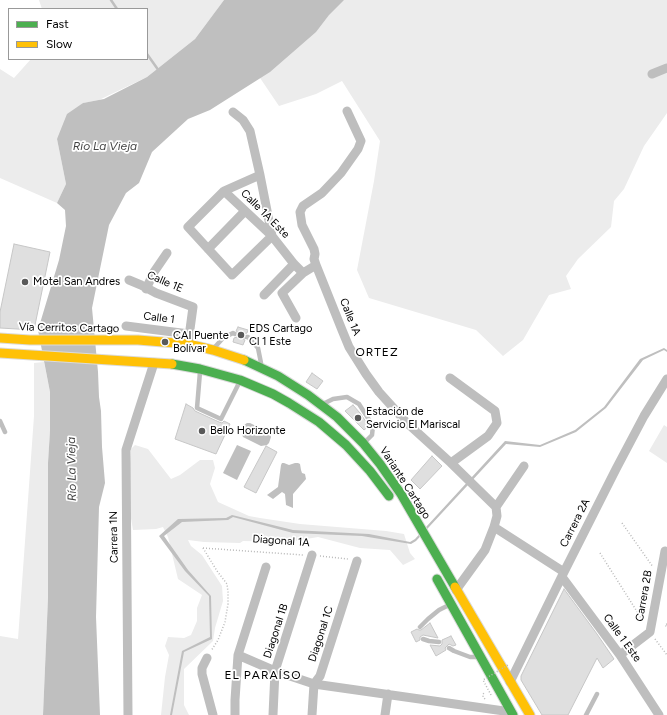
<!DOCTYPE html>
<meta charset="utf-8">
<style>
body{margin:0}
#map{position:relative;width:667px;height:715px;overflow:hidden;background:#fff;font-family:Figtree,sans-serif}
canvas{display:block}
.legend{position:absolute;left:8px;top:8px;width:140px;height:52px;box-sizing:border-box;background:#fff;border:1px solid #999;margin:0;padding:5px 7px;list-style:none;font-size:12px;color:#000}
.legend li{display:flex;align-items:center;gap:8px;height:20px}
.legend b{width:20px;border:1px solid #999}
</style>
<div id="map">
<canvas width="667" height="715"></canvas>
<ul class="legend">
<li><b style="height:5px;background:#4caf50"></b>Fast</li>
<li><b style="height:5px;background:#ffc107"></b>Slow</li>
</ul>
</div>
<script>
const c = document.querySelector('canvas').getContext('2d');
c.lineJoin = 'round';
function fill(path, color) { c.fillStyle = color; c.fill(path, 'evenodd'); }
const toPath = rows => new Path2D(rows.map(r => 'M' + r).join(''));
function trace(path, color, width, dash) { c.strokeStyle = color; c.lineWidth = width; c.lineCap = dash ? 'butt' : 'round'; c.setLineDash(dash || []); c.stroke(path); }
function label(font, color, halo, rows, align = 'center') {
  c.font = font + ' Figtree,sans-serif'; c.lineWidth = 3.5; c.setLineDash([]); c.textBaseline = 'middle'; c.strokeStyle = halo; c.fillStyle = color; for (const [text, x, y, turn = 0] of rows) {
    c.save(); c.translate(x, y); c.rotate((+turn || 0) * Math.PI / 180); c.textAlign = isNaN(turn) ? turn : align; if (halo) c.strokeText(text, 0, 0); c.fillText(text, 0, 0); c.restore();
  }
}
fill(toPath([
 [39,0,224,0,195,39,147,77,99,100,83,103,57,139,66,184,57,203,0,178,0,69,14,78,31,59,147,59,147,9,42,9],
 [333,0,667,0,667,113,644,146,624,189,614,201,611,227,578,259,566,276,571,289,549,295,523,340,503,356,476,330,369,298,357,270,374,181,380,141,342,81,316,94,279,106,256,72],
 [44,362,50,392,50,431,48,463,48,598,43,715,0,715,0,636,18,639,34,416,34,363],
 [664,425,667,427,667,463,649,451],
 [135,445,148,449,171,479,180,475,200,460,213,460,215,468,210,484,218,502,249,516,260,518,300,524,386,531,404,534,410,553,415,559,403,565,390,550,360,548,318,537,289,542,243,541,240,543,204,542,188,540,191,546,202,555,222,586,223,601,215,628,213,641,184,669,184,705,189,715,161,715,165,677,169,655,165,646,168,637,184,638,191,635,197,621,197,608,202,595,178,579,168,537,163,527,156,529,133,530,130,512,129,478,131,449]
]), '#ececec');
fill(toPath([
 [224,0,344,0,329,15,316,32,270,72,210,110,188,119,152,152,139,183,126,193,109,225,92,308,98,372,99,397,101,411,102,447,105,483,99,507,96,617,100,715,43,715,48,598,48,463,50,431,50,392,38,330,59,260,66,226,65,210,57,203,66,184,57,139,67,114,83,103,104,99,147,77,195,39],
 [664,348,667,350,667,352,664,350,643,360,606,408,576,432,540,447,506,444,416,541,411,544,362,536,293,533,233,517,228,520,182,522,164,536,188,570,211,596,212,639,184,652,172,715,170,715,182,651,210,637,209,596,185,571,159,536,178,519,226,518,232,515,293,530,369,534,410,542,415,539,505,441,540,445,575,430,604,407,640,359],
 [247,423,250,423,268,432,270,434,271,437,269,443,267,445,261,446,243,437,242,435,242,430,244,425],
 [237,445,251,451,237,480,223,473],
 [282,463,284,463,289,465,295,463,298,463,300,464,301,470,302,473,305,474,306,479,293,494,293,508,286,505,285,494,282,492,273,499,267,495,278,487,281,465]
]), '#bfbfbf');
trace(toPath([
 [111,0,117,9],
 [147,54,159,71]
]), '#bfbfbf', 2.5);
const building = toPath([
 [14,244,50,252,34,330,0,328,0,312,14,244],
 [238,327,248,330,247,333,244,334,243,335,243,339,245,340,243,345,233,342,234,338,237,337,238,335,238,332,236,331,238,327],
 [312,373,323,381,317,389,306,382,312,373],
 [186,404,193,408,195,411,219,422,222,423,224,421,230,424,216,454,175,439,186,404],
 [353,405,360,413,369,426,364,430,345,411,353,405],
 [266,446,277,452,256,493,244,487,266,446],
 [432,456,442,466,420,489,411,480,432,456],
 [564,589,597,634,614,659,603,668,597,658,568,715,542,715,521,680,521,676,564,589],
 [430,623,438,638,423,635,420,637,420,640,416,642,411,632,417,629,419,630,421,630,430,623],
 [451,636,456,645,453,646,449,644,445,648,446,650,436,656,430,645,440,646,442,644,442,640,451,636]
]);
fill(building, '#dfdfdf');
trace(building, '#c7c7c7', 1);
const fast = toPath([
 [244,360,278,376,308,395,337,417,363,443,380,464,401,494,455,587],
 [172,364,200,369,240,380,273,394,289,403,319,422,346,445,370,471,389,496],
 [437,579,513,715]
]);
const slow = toPath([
 [0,338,30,340,138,340,188,344,213,350,244,360],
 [0,353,172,364],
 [455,587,530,715]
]);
trace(fast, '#dbdbdb', 11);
trace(slow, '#dbdbdb', 11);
trace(toPath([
 [622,523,653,567],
 [203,548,303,555],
 [203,548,217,571,227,584,228,592,228,604,225,622,218,640,211,651],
 [600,553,643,621],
 [320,556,348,559],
 [667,624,665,625,667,627],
 [655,639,667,655],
 [485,699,483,697,483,694,485,692]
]), '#b9b9b9', 1.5, [1, 2]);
trace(toPath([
 [246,337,248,337,258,348,261,363],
 [215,347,223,338,233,333,235,334],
 [200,372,197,408,221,419,239,383],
 [325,403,333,399,347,397,359,404,373,426,372,435,366,441],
 [0,421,5,432],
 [420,627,428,619,439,610,447,606],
 [423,639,429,641,439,642],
 [449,648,454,651,470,657,476,657],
 [586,715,597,694]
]), '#bebebe', 4.5);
trace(toPath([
 [652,74,667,68],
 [347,111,361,141,358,149,341,173,322,193,303,206,300,212,302,225,314,249,315,254,314,259,316,265,342,330,349,347,366,374,379,392,407,423,451,463,496,507],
 [233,112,243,120,250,131,260,175,272,236,232,275,188,227,224,191,260,175],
 [224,191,272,236,294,264,303,273],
 [208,249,245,211],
 [129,280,141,285,156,293,193,307,188,344],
 [146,289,154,272,167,253],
 [264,295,294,264],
 [296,318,282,293,303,273,316,265],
 [126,326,189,334],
 [450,378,495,411,497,423,488,436,451,463],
 [494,527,564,572],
 [562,577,620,655,659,715],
 [456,590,485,550,494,527,497,516,496,507,524,466],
 [238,655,275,671,314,684,511,712],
 [620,655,650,632,665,551],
 [207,658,202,668,202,674,213,715],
 [510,682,564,572,616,469,644,416,667,379],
 [128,715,126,450,154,363],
 [235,715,235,700,238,655,266,567],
 [273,715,275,671,312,555],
 [312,715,314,684,320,676,357,561],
 [385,715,388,694]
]), '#bebebe', 9);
trace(fast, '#4caf50', 9);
trace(slow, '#ffc107', 9);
trace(toPath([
 [491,695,483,680,508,665]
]), '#b9b9b9', 1.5, [1, 2]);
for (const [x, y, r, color] of [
 [25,282,4,"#595959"],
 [241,335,4,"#595959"],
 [165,342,4,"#595959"],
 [358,418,4,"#595959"],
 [202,431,4,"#595959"]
]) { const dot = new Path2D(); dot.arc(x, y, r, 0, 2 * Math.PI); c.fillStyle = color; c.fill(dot); trace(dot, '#fff', 1.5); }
label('11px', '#000', '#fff', [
 ["Calle 1A Este",265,214,45],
 ["Calle 1E",165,282,23],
 ["Calle 1A",350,317,68],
 ["Calle 1",159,318,7],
 ["Vía Cerritos Cartago",69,328,1],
 ["Variante Cartago",405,483,57],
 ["Carrera 2A",575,523,-63],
 ["Carrera 1N",114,537,-91],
 ["Diagonal 1A",281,541,4],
 ["Carrera 2B",644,596,-80],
 ["Diagonal 1B",276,631,-72],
 ["Diagonal 1C",321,634,-72],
 ["Calle 1 Este",622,638,54]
]);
label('11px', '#000', '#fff', [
 ["Motel San Andres",33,282],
 ["EDS Cartago",249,329],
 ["Cl 1 Este",249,342],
 ["CAI Puente",173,336],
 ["Bolívar",173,349],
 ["Estación de",366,412],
 ["Servicio El Mariscal",366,425],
 ["Bello Horizonte",210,431]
], 'left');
label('italic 12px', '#444', '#fff', [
 ["Río La Vieja",105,146],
 ["Río La Vieja",72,469,-91]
]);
c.letterSpacing = '1px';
label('12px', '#000', '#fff', [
 ["ORTEZ",377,352],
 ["EL PARAÍSO",263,675]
]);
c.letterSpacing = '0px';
</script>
